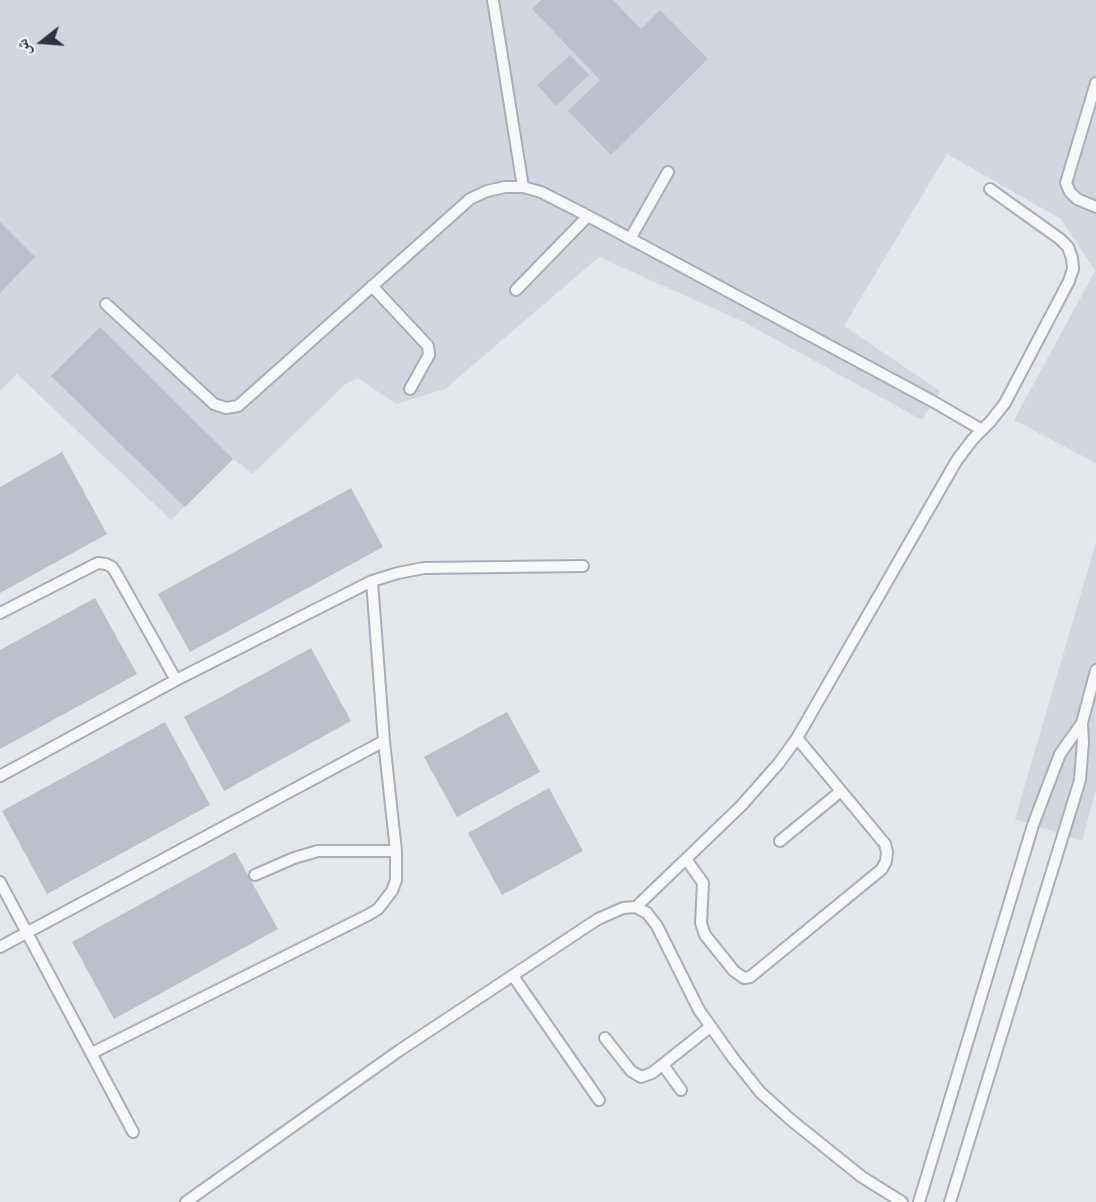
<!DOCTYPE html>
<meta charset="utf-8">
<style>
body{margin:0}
#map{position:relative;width:1096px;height:1202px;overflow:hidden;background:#e4e7ec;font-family:"Sofia Sans Condensed","Noto Naskh Arabic",sans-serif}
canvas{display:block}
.north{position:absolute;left:12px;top:12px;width:60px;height:60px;-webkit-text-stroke:4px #f4f6f9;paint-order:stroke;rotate:253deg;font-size:16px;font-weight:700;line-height:24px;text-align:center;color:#2b3445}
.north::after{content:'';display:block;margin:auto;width:21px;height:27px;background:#2b3445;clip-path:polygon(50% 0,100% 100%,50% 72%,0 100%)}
</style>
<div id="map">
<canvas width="1096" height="1202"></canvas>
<div class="north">ش</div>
</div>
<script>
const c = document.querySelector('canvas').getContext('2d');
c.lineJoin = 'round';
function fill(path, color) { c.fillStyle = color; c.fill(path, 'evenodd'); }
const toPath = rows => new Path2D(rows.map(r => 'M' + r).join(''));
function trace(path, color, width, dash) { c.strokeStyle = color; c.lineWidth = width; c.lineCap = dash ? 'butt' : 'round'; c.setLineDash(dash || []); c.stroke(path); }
fill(toPath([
 [0,0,1096,0,1096,463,1014,420,1095,271,1061,219,947,154,844,326,940,391,922,420,744,322,599,257,445,389,396,404,358,378,344,385,253,474,233,459,171,520,17,374,0,391],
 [1096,542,1096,790,1082,841,1015,819]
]), '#d2d6de');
fill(toPath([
 [541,0,613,0,641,29,660,10,708,59,611,155,568,111,600,80,532,9],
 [570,55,589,75,556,106,537,85],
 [0,222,35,257,0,293],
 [100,327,233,459,185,507,51,376],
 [62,452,107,534,0,593,0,487],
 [351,488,383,547,190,652,158,594],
 [95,598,137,674,0,749,0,650],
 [311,648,351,721,224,791,184,717],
 [507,712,540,772,457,817,424,757],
 [165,722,210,805,47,894,2,811],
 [549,788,583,851,502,895,468,833],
 [235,852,278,929,114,1019,72,942]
]), '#bbc0ca');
const lane = toPath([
 [493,0,523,187],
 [1096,83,1066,183,1070,192,1077,199,1096,207],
 [630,239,668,172],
 [372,286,428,346,429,355,410,389],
 [516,290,588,216],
 [106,304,214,404,226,408,238,406,470,199,487,191,505,187,523,187,541,192,588,216,934,402,982,430],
 [0,613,92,566,98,563,106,564,112,567,116,573,176,680],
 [0,776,176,680,372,581,398,573,424,568,583,566],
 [780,841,841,791],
 [686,859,703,883,701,923,705,935,734,971,744,978,750,977,755,973,882,869,886,861,887,852,885,844,797,738],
 [255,875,294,858,318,851,396,851],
 [0,882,133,1132],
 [636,907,741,806,779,763,797,738,957,460,973,439,990,422,1005,403,1069,281,1073,269,1072,258,1068,247,1060,239,990,189],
 [0,947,384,741],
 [513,976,599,1100],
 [605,1038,631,1071,641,1077,652,1073,710,1027],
 [92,1053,368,915,378,909,392,891,396,880,396,851,384,741,372,581],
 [663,1065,681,1090],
 [186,1202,400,1050,598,919,623,908,636,907,647,913,657,926,699,1010,733,1058,760,1092,791,1120,862,1177,902,1202],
 [919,1202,1033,825,1060,754,1082,723],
 [950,1202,1080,780,1083,742,1082,723,1096,670]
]);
trace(lane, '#a9aeb7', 14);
trace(lane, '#f7f8fa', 10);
</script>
